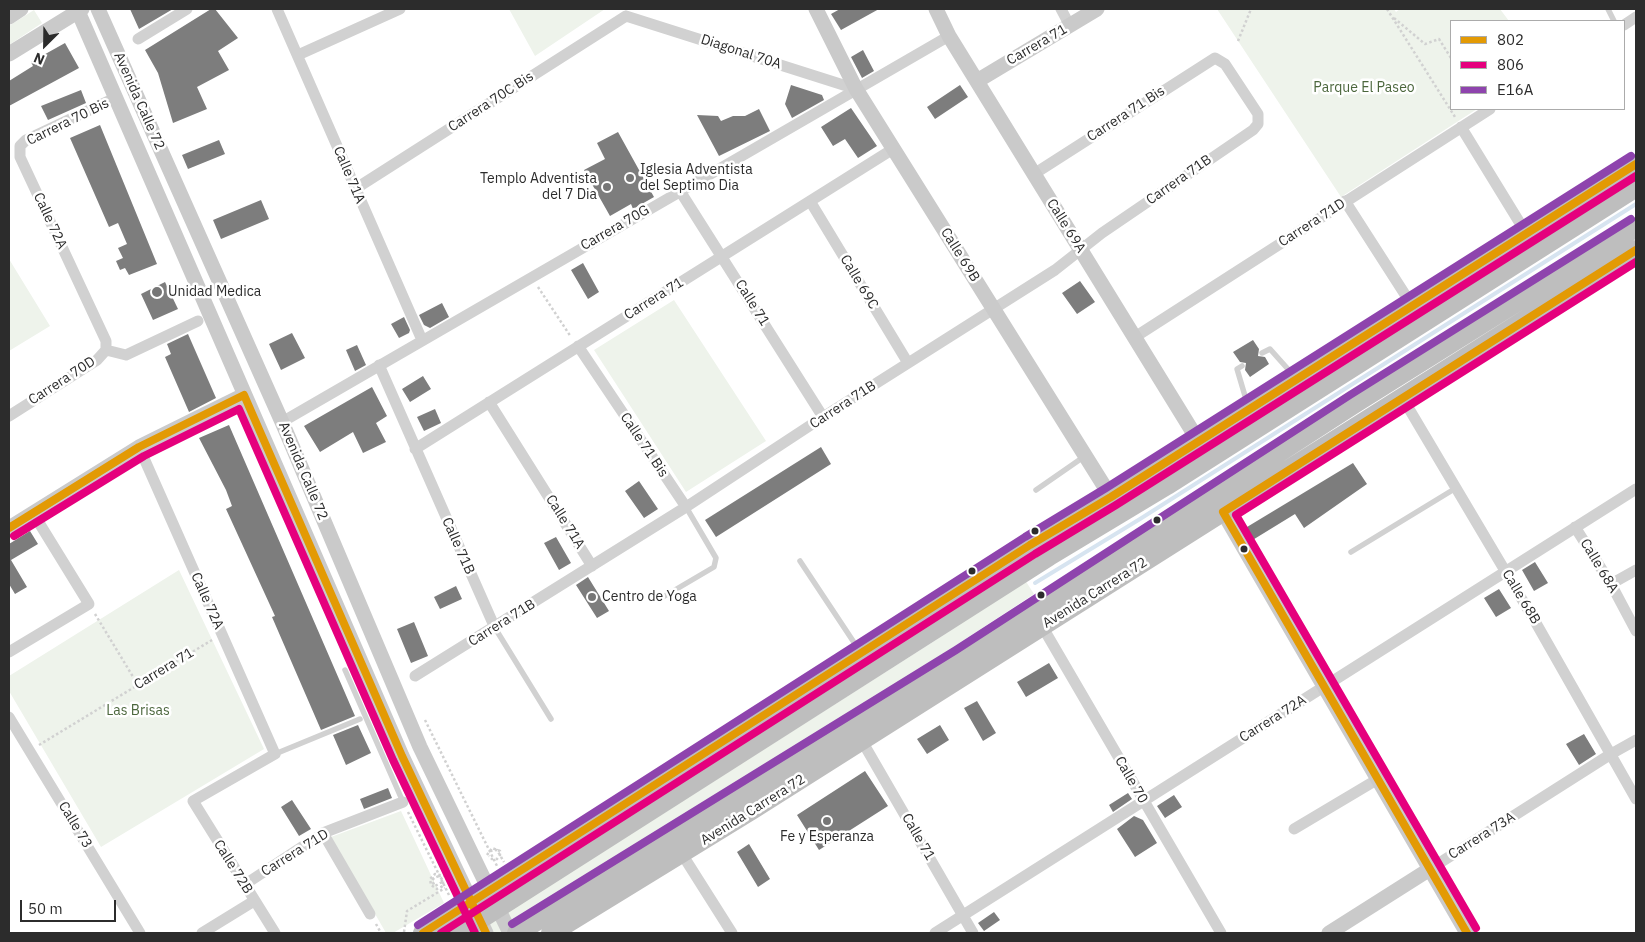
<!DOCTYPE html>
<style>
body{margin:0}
#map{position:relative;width:1645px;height:942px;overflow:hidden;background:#fff;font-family:"IBM Plex Sans",sans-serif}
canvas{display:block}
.frame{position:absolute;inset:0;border:10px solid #2c2c2c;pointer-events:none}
.legend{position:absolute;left:1450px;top:20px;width:175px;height:90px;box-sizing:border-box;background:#fff;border:1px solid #ababab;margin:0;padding:6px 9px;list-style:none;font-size:15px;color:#2c2c2c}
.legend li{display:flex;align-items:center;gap:10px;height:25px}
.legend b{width:25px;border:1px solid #ababab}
.north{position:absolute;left:20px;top:20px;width:50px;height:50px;-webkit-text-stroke:4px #fff;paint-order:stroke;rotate:203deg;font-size:14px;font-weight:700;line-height:20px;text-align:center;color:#2c2c2c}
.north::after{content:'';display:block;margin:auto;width:18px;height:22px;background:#2c2c2c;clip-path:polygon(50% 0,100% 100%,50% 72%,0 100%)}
.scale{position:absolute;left:20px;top:900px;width:96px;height:22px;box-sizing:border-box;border:2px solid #2c2c2c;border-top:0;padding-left:6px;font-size:15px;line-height:18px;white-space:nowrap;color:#2c2c2c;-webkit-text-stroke:4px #fff;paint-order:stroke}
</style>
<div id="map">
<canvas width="1645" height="942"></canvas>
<div class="frame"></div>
<ul class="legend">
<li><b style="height:6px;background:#e39a04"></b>802</li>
<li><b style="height:6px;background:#e5007d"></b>806</li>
<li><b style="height:6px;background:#8e44ad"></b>E16A</li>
</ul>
<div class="north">N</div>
<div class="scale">50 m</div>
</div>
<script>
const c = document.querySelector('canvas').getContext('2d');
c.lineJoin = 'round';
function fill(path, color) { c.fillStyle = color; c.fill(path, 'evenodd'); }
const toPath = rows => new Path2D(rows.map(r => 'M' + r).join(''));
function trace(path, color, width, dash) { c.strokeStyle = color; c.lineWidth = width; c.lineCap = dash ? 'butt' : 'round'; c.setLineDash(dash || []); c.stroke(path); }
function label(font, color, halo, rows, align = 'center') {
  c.font = font + ' "IBM Plex Sans",sans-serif'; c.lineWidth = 5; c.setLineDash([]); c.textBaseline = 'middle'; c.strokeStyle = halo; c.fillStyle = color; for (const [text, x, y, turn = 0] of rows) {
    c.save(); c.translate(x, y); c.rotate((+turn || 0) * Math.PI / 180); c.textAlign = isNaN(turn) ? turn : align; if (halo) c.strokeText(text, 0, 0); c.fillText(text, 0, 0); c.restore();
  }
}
fill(toPath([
 [509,9,605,9,535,56],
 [1217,9,1394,9,1396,12,1400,9,1500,9,1509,21,1451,21,1451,109,1477,109,1341,197],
 [34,10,42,23,9,45,9,26],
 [9,259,50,326,9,351],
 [674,300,766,441,686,492,594,350],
 [179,570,264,749,101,847,9,691,9,676],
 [1025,580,1034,594,779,761,503,933,475,933,936,640],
 [401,811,444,903,393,933,386,933,331,837]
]), '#eef3eb');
trace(toPath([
 [1035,583,1140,519,1636,204]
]), '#d7e4f0', 4);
fill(toPath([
 [130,9,173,9,139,29],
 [211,9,215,9,238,38,218,51,229,70,197,87,207,109,173,123,158,73,145,50],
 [840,9,879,9,841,30,831,14],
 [65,43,79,68,9,106,9,81,33,66,31,62],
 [863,50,874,71,862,78,851,57],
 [791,85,822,95,824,100,792,118,785,104],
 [960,85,968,97,935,119,927,107],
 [81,90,86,103,48,120,41,106],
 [851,108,877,146,858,158,845,139,833,146,821,127],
 [759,109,770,131,719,156,697,115,718,116,721,121,733,116,745,116],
 [100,125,157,264,129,275,125,268,120,270,116,261,123,258,118,248,127,244,118,223,109,227,70,138],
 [618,132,654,197,633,209,631,204,610,216,584,170,605,159,597,143],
 [219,140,225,154,188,169,182,155],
 [261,200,269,219,221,239,213,220],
 [583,263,599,292,588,299,571,270],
 [1080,281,1095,302,1077,314,1062,293],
 [165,282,178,309,153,320,141,294],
 [442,303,449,317,430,328,424,325,419,315],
 [404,317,410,330,409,333,399,338,391,324],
 [292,333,305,358,281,370,269,344],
 [188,334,216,398,189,412,165,357,171,354,167,344],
 [1253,340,1259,349,1258,356,1265,357,1269,364,1250,377,1245,370,1246,363,1240,362,1233,352],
 [357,345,366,365,355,371,346,350],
 [423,376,431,389,410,402,402,389],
 [372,387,387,416,376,423,386,442,363,453,353,432,320,452,304,426],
 [435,409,441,423,424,431,417,417],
 [229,425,355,716,321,730,272,617,275,616,226,509,232,506,226,490,199,438],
 [821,447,831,464,716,537,705,520],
 [1353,463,1367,484,1304,528,1295,514,1251,541,1244,530,1247,527],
 [639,481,658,509,644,518,625,491],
 [30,531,38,544,11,560,27,587,15,594,9,584,9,544],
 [556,537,571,563,559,570,544,543],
 [1535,562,1548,583,1534,591,1522,570],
 [588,577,609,611,597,618,576,585],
 [456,586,462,599,440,609,434,597],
 [1499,589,1511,608,1496,617,1484,598],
 [414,622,428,656,411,663,397,629],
 [1049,663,1058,678,1026,697,1017,682],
 [977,701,996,733,983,741,964,708],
 [358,725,371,753,346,765,333,735],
 [940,725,949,740,927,754,917,739],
 [1584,734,1596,754,1579,765,1566,744],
 [865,771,888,806,819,850,797,815],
 [388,788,392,798,364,809,360,799],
 [1128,793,1132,799,1113,812,1109,805],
 [1174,795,1182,807,1165,818,1157,806],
 [292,800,311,829,299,836,281,807],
 [1134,816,1143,820,1157,843,1135,857,1117,829],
 [749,844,770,879,758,887,737,852],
 [994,912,1000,920,984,931,978,923]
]), '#7d7d7d');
trace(toPath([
 [1387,9,1455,117],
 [1394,18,1425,44,1439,39,1451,58],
 [1238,41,1251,9],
 [538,287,571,337],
 [95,614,138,685],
 [425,720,498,868],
 [39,745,212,640],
 [408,812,450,897],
 [490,851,497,850,504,862],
 [487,855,492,848,500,851,500,855,497,859,492,859,489,856],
 [442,882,435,886,432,881,434,878,439,876,443,880,443,886,437,889,431,885,430,879,435,874,444,876],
 [376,924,381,933],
 [404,932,407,911,445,888]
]), '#d1d1d1', 2.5, [2.5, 2.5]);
trace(toPath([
 [1608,9,1614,21],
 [1262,353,1270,349,1295,377],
 [1242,366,1237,369,1248,406],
 [1036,490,1085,456],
 [1351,552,1456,488],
 [800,561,859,650],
 [663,597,714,567,716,558,686,507],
 [495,628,551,719],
 [345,670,403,802],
 [275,754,360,719]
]), '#d1d1d1', 5.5);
trace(toPath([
 [277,9,422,340],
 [1061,9,1070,26],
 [626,16,856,89],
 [1624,25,1636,17],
 [138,39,187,9],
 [298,55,400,9],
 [1461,127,1526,233],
 [355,189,626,16],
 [680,191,823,417],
 [810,201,908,363],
 [1345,201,1406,296],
 [1135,337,1490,109],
 [578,346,686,507],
 [106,350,106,341,20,157,20,146,26,140,115,98],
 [106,350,126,355,198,321],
 [379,365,495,628],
 [1402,397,1536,623,1636,799],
 [489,402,592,566],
 [9,416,97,360,106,350],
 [282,422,949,36],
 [139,447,275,754,193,801,275,933],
 [415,449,893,149],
 [1575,527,1611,584,1636,631],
 [1611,584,1636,570],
 [1042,626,1221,933],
 [9,652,89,604,33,513],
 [415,676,686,507,823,417,1055,270,1102,233,1253,130,1258,124,1258,114,1225,64,1215,58,1034,174],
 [9,717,140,933],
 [862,741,973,933],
 [1294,829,1378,779],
 [323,833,370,914],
 [682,854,732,933],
 [1430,869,1611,754,1636,740],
 [244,885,323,833,403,802],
 [202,933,254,901],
 [935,933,1636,489]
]), '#d1d1d1', 11);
trace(toPath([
 [77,9,402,756,486,933],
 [98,9,282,422,420,747,510,933],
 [816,9,856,89,1111,497],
 [936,9,949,36,1199,442],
 [9,17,21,9],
 [9,54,82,9],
 [977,81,1097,9],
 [1223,512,1467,933],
 [9,528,139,447,244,395],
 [1329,933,1430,869]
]), '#cacaca', 15);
trace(toPath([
 [423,933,1030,545,1111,497,1636,164],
 [458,933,1049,556,1167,485,1636,187],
 [517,933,961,658,1355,403,1636,227],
 [551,933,753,809,1636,250]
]), '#bebebe', 20);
trace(toPath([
 [9,528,139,447,244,395,402,756,486,933],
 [423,933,1030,545,1111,497,1636,164],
 [1467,933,1223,512,1636,250]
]), '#e39a04', 8);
trace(toPath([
 [14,536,144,456,239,409,393,760,475,933],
 [1476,928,1236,515,1636,262],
 [441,933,1035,554,1116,505,1636,176]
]), '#e5007d', 8);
trace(toPath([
 [512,924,956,650,1350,395,1631,219],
 [418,925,1025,537,1106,488,1631,156]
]), '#8e44ad', 8);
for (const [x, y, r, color] of [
 [630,178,5,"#767676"],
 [607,187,5,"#767676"],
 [157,292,6,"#767676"],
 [1157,520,4.5,"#2c2c2c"],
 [1035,531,4.5,"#2c2c2c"],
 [1244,549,4.5,"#2c2c2c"],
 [972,571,4.5,"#2c2c2c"],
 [1041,595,4.5,"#2c2c2c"],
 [592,597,5,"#767676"],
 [827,821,5,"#767676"]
]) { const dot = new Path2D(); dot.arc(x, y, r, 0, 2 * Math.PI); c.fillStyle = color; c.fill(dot); trace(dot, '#fff', 2); }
label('14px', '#2c2c2c', '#fff', [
 ["Carrera 71",1037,45,-30],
 ["Diagonal 70A",741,52,18],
 ["Avenida Calle 72",139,101,66],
 ["Carrera 70C Bis",491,102,-33],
 ["Carrera 71 Bis",1126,114,-33],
 ["Carrera 70 Bis",68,122,-26],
 ["Calle 71A",349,175,67],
 ["Carrera 71B",1179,180,-35],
 ["Calle 72A",50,221,65],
 ["Carrera 71D",1312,223,-33],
 ["Calle 69A",1066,226,58],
 ["Carrera 70G",615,228,-30],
 ["Calle 69B",960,255,58],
 ["Calle 69C",859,282,59],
 ["Carrera 71",654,299,-32],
 ["Calle 71",752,303,58],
 ["Carrera 70D",62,381,-33],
 ["Carrera 71B",843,405,-33],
 ["Calle 71 Bis",644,445,56],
 ["Avenida Calle 72",303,471,67],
 ["Calle 71A",565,522,58],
 ["Calle 71B",458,546,66],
 ["Calle 68A",1599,566,59],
 ["Avenida Carrera 72",1095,593,-32],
 ["Calle 68B",1521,597,59],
 ["Calle 72A",207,601,66],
 ["Carrera 71B",502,623,-32],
 ["Carrera 71",164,669,-31],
 ["Carrera 72A",1273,719,-32],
 ["Calle 70",1131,780,60],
 ["Avenida Carrera 72",753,810,-32],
 ["Calle 73",75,825,59],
 ["Carrera 73A",1482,836,-32],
 ["Calle 71",918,837,60],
 ["Carrera 71D",295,853,-32],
 ["Calle 72B",233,867,58]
]);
label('14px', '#4b663c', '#fff', [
 ["Parque El Paseo",1364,88],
 ["Las Brisas",138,711]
]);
label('14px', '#2c2c2c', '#fff', [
 ["Iglesia Adventista",640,170],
 ["del Septimo Dia",640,186],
 ["Templo Adventista",597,179,"right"],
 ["del 7 Dia",597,195,"right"],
 ["Unidad Medica",168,292],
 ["Centro de Yoga",602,597],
 ["Fe y Esperanza",827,837,"center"]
], 'left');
</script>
